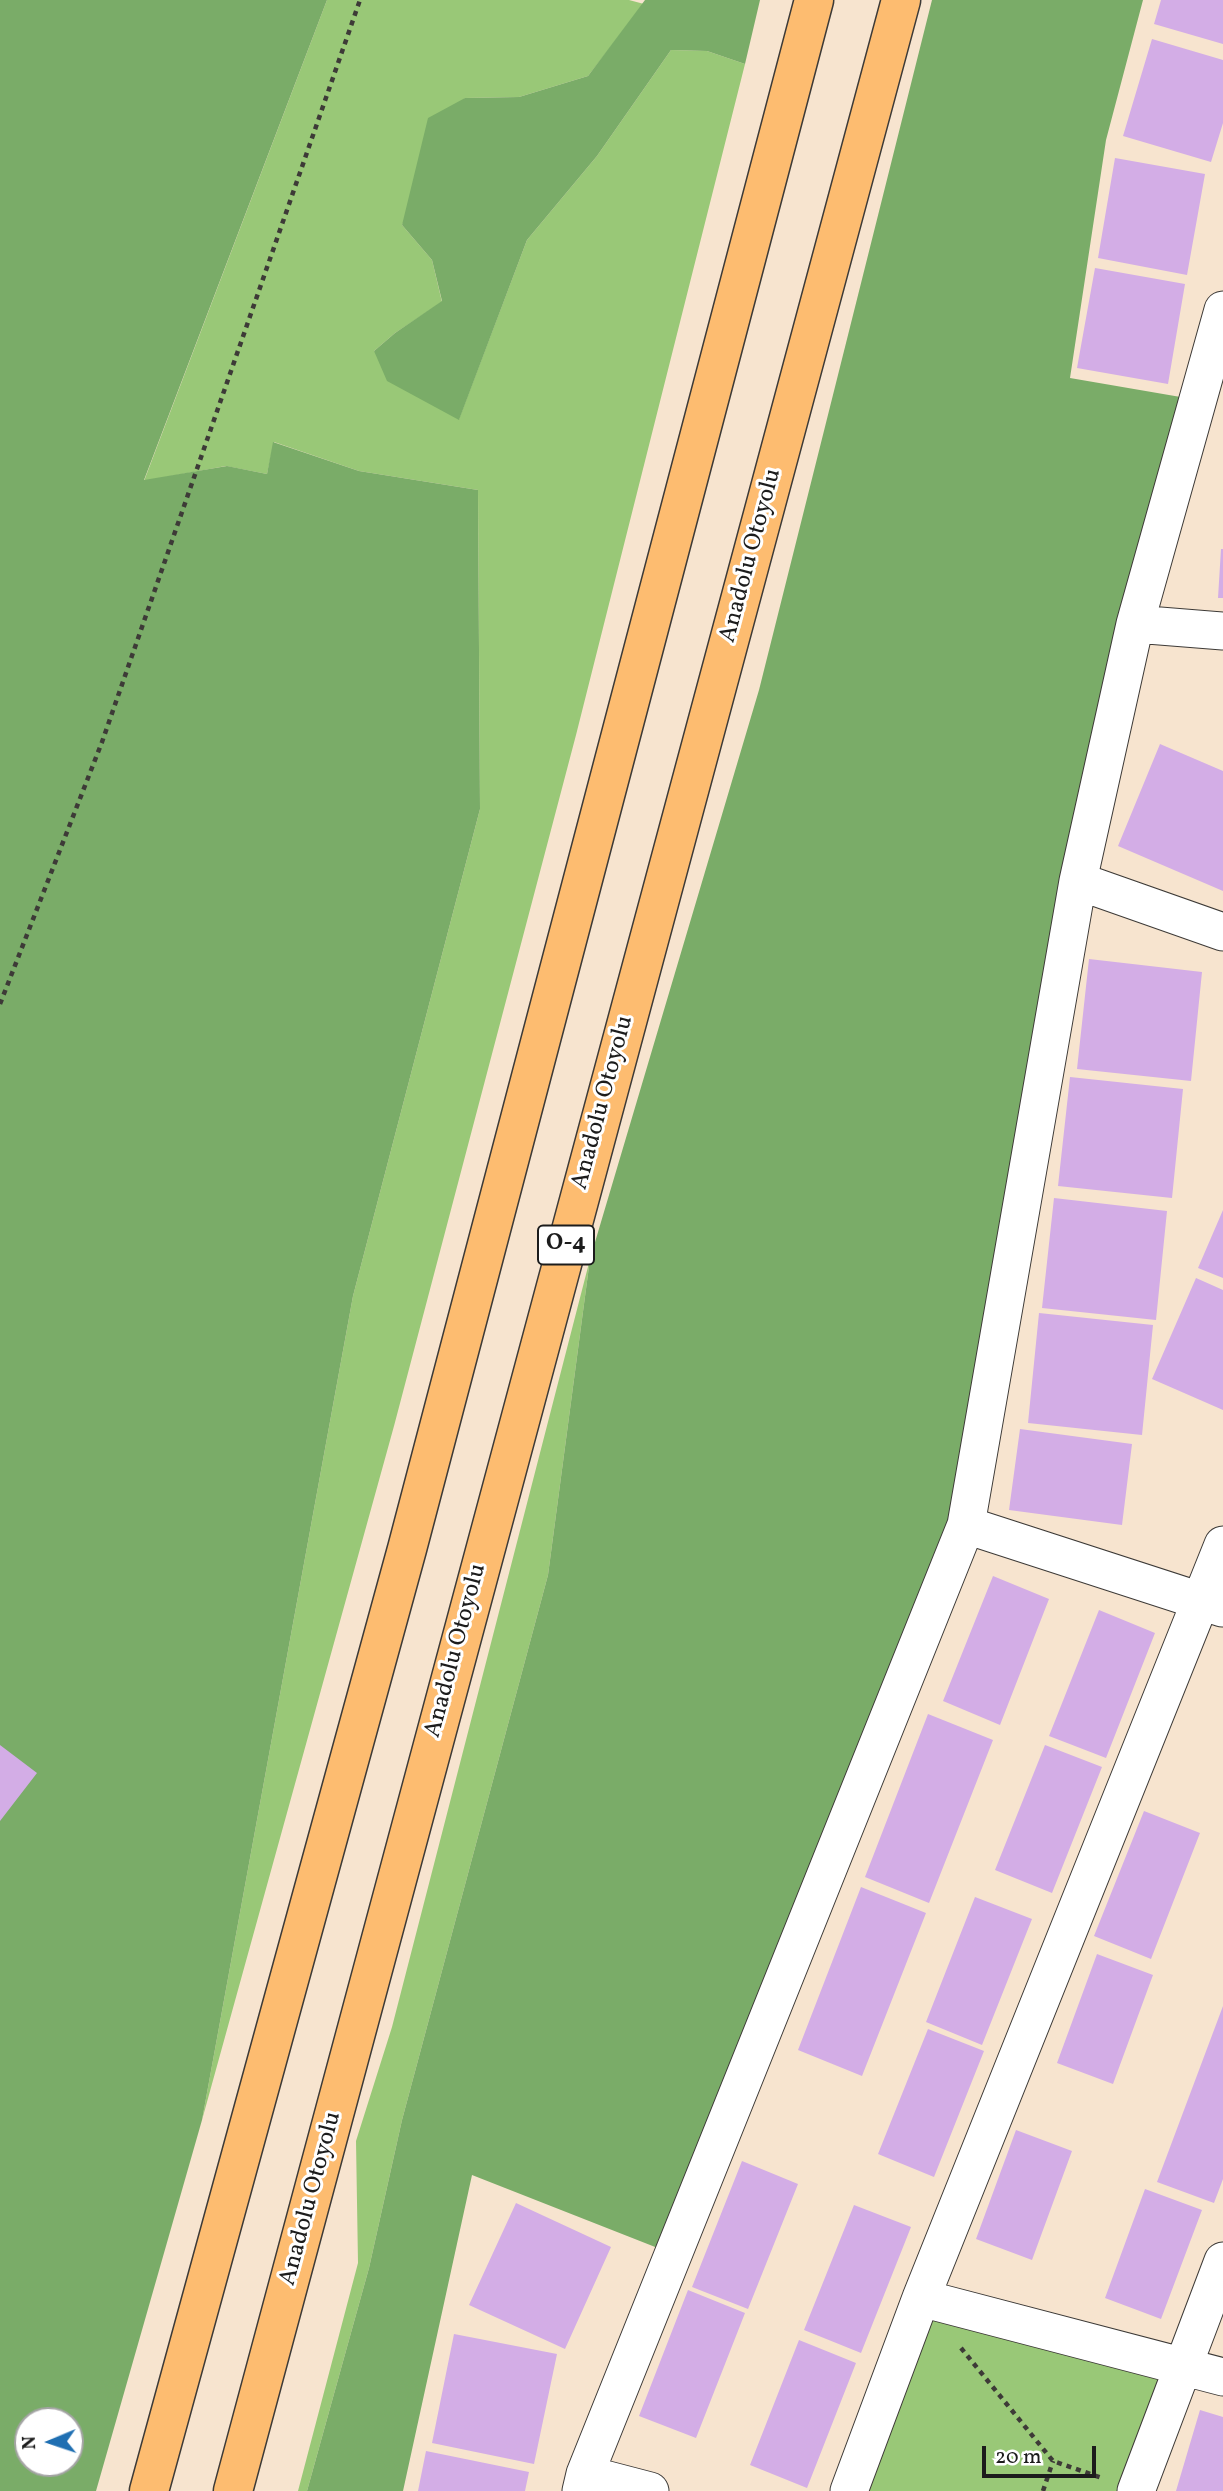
<!DOCTYPE html>
<style>
body{margin:0}
#map{position:relative;width:1223px;height:2491px;overflow:hidden;background:#f7e4cf;font-family:Vollkorn,serif}
canvas{display:block}
.north{position:absolute;left:14px;top:2407px;width:70px;height:70px;box-sizing:border-box;background:#fff;border:2px solid #a4a4a4;border-radius:50%;rotate:268deg;font-size:19px;font-weight:700;line-height:28px;text-align:center;color:#1c1c1c}
.north::after{content:'';display:block;margin:auto;width:24px;height:32px;background:#1f6fb2;clip-path:polygon(50% 0,100% 100%,50% 72%,0 100%)}
.scale{position:absolute;left:982px;top:2446px;width:114px;height:32px;box-sizing:border-box;border:4px solid #1c1c1c;border-top:0;padding-left:9px;font-size:21px;line-height:24px;white-space:nowrap;color:#1c1c1c;-webkit-text-stroke:5px #fff;paint-order:stroke}
</style>
<div id="map">
<canvas width="1223" height="2491"></canvas>
<div class="north">N</div>
<div class="scale">20 m</div>
</div>
<script>
const c = document.querySelector('canvas').getContext('2d');
c.lineJoin = 'round';
function fill(path, color) { c.fillStyle = color; c.fill(path, 'evenodd'); }
const toPath = rows => new Path2D(rows.map(r => 'M' + r).join(''));
function trace(path, color, width, dash) { c.strokeStyle = color; c.lineWidth = width; c.lineCap = dash ? 'butt' : 'round'; c.setLineDash(dash || []); c.stroke(path); }
function label(font, color, halo, rows, align = 'center') {
  c.font = font + ' Vollkorn,serif'; c.lineWidth = 6; c.setLineDash([]); c.textBaseline = 'middle'; c.strokeStyle = halo; c.fillStyle = color; for (const [text, x, y, turn = 0] of rows) {
    c.save(); c.translate(x, y); c.rotate((+turn || 0) * Math.PI / 180); c.textAlign = isNaN(turn) ? turn : align; if (halo) c.strokeText(text, 0, 0); c.fillText(text, 0, 0); c.restore();
  }
}
fill(toPath([
 [327,0,629,0,644,4,588,76,519,97,465,98,402,225,432,260,442,302,395,333,374,351,459,419,527,240,597,156,671,50,707,51,745,64,576,735,394,1426,202,2120,353,1296,480,809,478,490,359,471,274,442,267,474,226,466,144,481],
 [590,1259,548,1575,402,2120,369,2268,307,2491,298,2491,358,2263,356,2141,392,2027],
 [921,2298,1182,2368,1136,2491,849,2491]
]), '#99c877');
fill(toPath([
 [0,0,327,0,144,480,227,466,267,474,273,442,359,471,478,490,480,809,353,1296,202,2120,96,2491,0,2491],
 [28,2421,70,2421,70,2463,28,2463],
 [645,0,760,0,745,64,707,51,671,50,597,156,527,240,459,420,387,381,374,351,395,333,442,301,432,260,402,225,428,118,465,98,519,97,588,76],
 [932,0,1143,0,1106,140,1070,378,1198,400,1135,624,966,1525,673,2254,472,2175,403,2491,307,2491,369,2268,402,2120,548,1575,590,1259,759,690]
]), '#7aac68');
fill(toPath([
 [1161,0,1223,0,1223,44,1154,24],
 [1152,39,1223,60,1223,123,1211,162,1123,136],
 [1115,158,1205,174,1187,275,1098,258],
 [1095,268,1185,284,1168,384,1077,368],
 [1221,549,1223,549,1223,598,1218,598],
 [1160,744,1223,771,1223,891,1118,846],
 [1089,959,1202,972,1191,1081,1077,1069],
 [1070,1077,1183,1089,1172,1198,1058,1186],
 [1054,1198,1167,1211,1156,1320,1042,1308],
 [1223,1210,1223,1278,1198,1268],
 [1196,1278,1223,1290,1223,1410,1152,1379],
 [1039,1313,1153,1325,1142,1435,1028,1423],
 [1020,1429,1132,1444,1122,1525,1009,1510],
 [993,1576,1049,1599,1000,1725,943,1701],
 [1099,1610,1155,1633,1106,1758,1049,1736],
 [928,1714,993,1740,929,1903,865,1877],
 [0,1745,37,1773,0,1821],
 [1045,1745,1102,1767,1052,1893,995,1870],
 [1144,1811,1200,1833,1151,1959,1094,1936],
 [861,1887,926,1913,862,2076,798,2050],
 [975,1897,1032,1919,982,2045,926,2022],
 [1097,1954,1153,1975,1113,2084,1057,2063],
 [1223,2006,1223,2179,1214,2203,1157,2182],
 [928,2029,984,2051,934,2177,878,2154],
 [1016,2130,1072,2151,1032,2260,976,2239],
 [742,2161,798,2184,748,2309,692,2287],
 [1145,2189,1202,2210,1161,2319,1105,2298],
 [516,2203,611,2247,565,2349,469,2305],
 [854,2205,911,2227,861,2353,804,2330],
 [688,2290,745,2313,696,2438,639,2416],
 [454,2334,557,2354,534,2464,432,2443],
 [799,2340,856,2363,807,2488,750,2465],
 [1200,2410,1223,2417,1223,2491,1176,2491],
 [426,2451,529,2472,525,2491,418,2491]
]), '#d3ade6');
const street = toPath([
 [1223,310,1135,624,1078,881,1223,932],
 [1135,624,1223,631],
 [966,1525,1222,1608],
 [921,2298,1223,2377],
 [585,2474,650,2491],
 [581,2491,585,2474,966,1525,1078,881],
 [849,2491,921,2298,1223,1545],
 [1136,2491,1223,2261]
]);
const highway = toPath([
 [149,2491,407,1549,814,0],
 [233,2491,901,0]
]);
trace(street, '#3d3a37', 39);
trace(highway, '#3d3a37', 41);
trace(toPath([
 [0,1004,102,742,360,0],
 [961,2348,1053,2461,1102,2478],
 [1043,2491,1053,2461]
]), '#3d3a37', 4.5, [5, 5]);
trace(street, '#fff', 37);
trace(highway, '#fdbc70', 38);
for (const [x, y, w] of [
 [566,1245,56]
]) { const box = new Path2D(); box.roundRect(x - w / 2, y - 19.5, w, 39, 5); c.fillStyle = '#fff'; c.fill(box); trace(box, '#1c1c1c', 2); }
label('bold 23px', '#1c1c1c', null, [
 ["O-4",566,1245]
]);
label('24px', '#1c1c1c', '#fff', [
 ["Anadolu Otoyolu",752,556,-75],
 ["Anadolu Otoyolu",604,1103,-75],
 ["Anadolu Otoyolu",457,1651,-75],
 ["Anadolu Otoyolu",312,2199,-75]
]);
</script>
